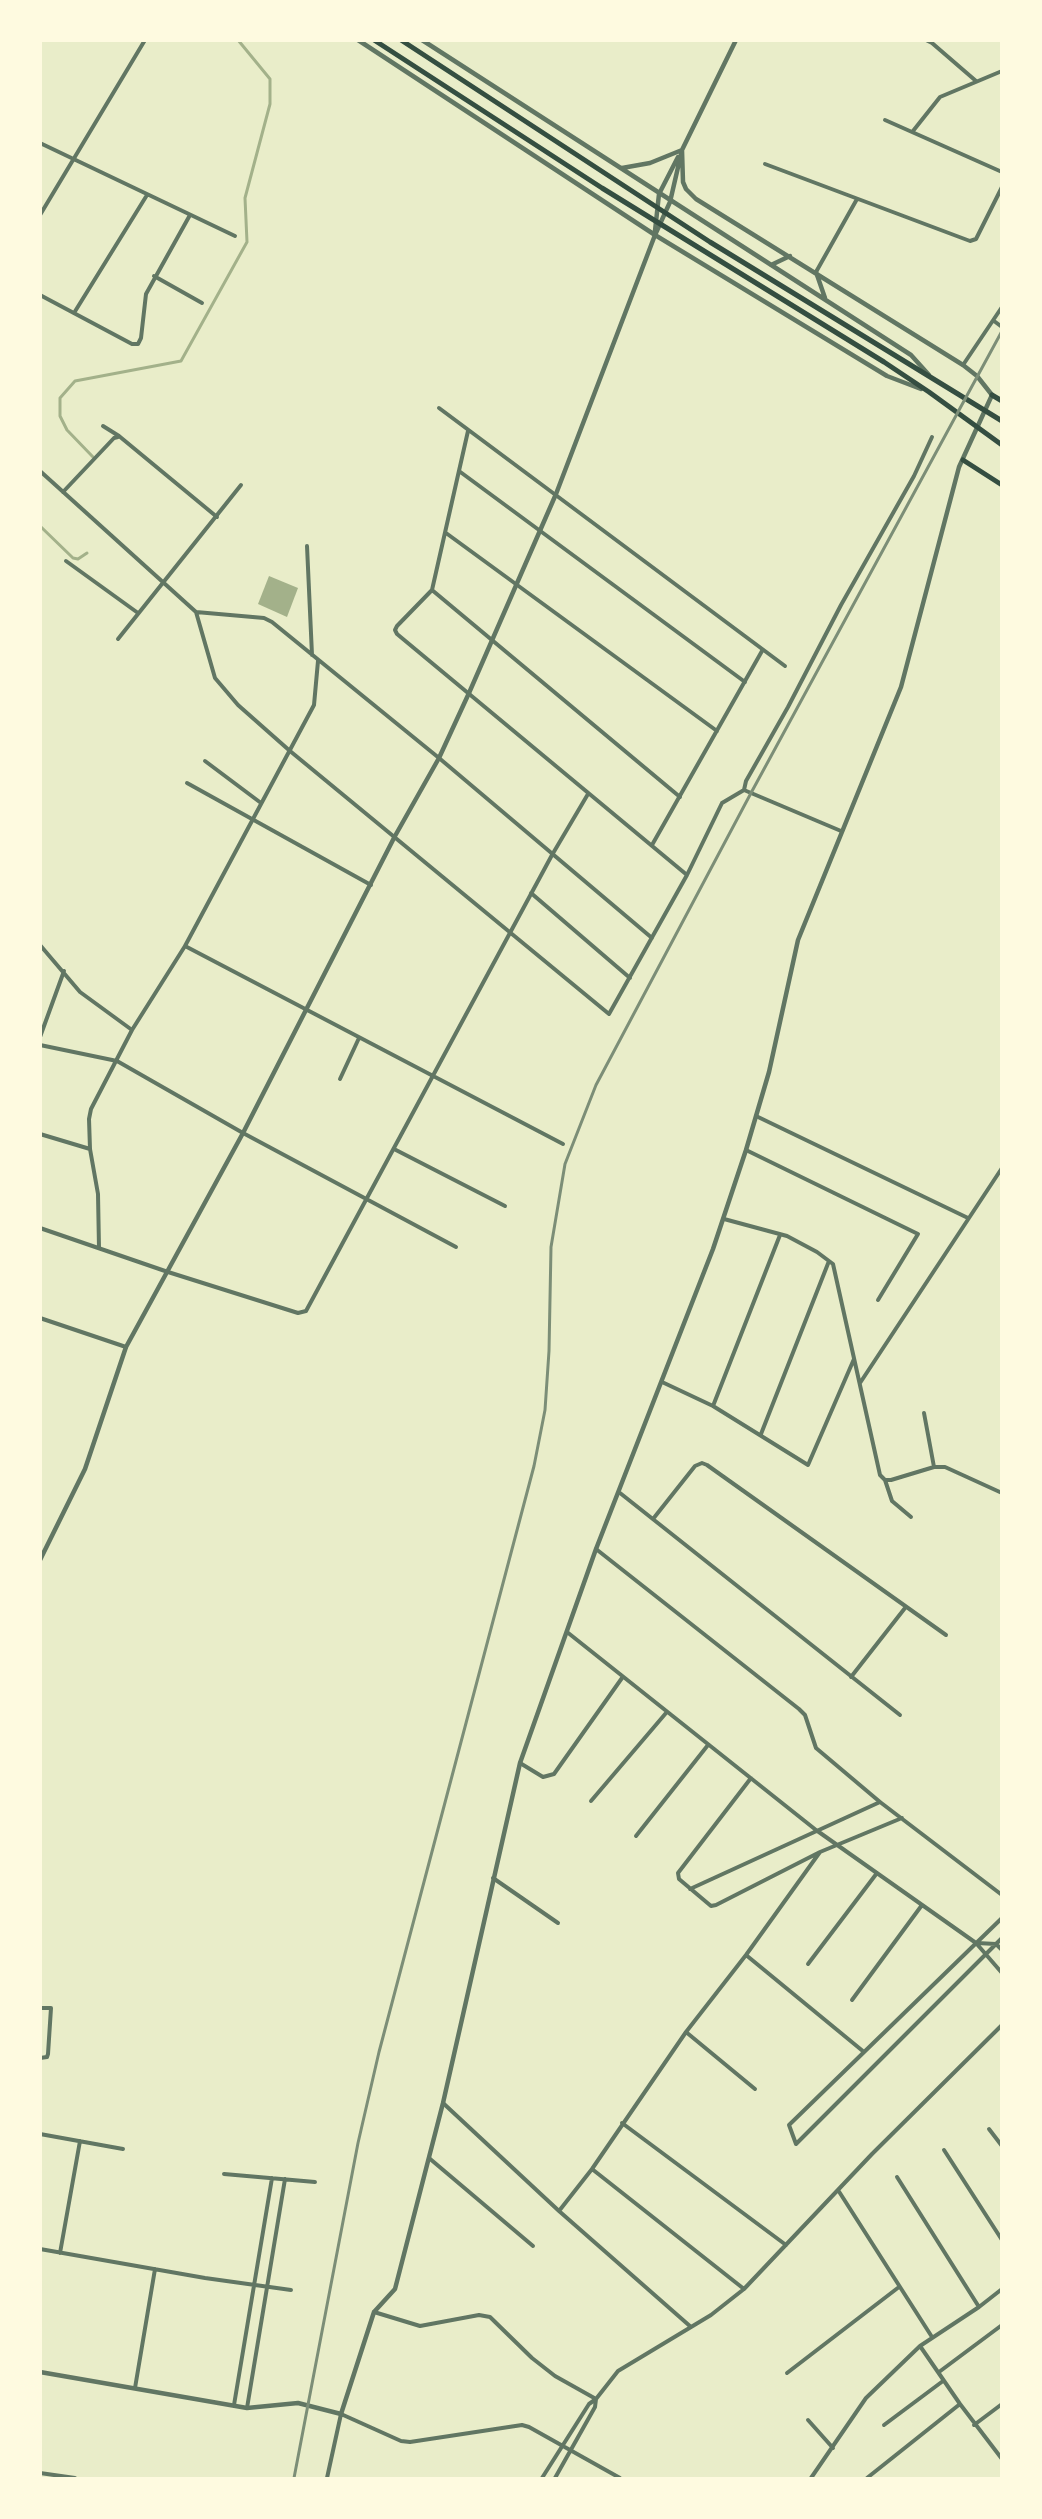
<!DOCTYPE html>
<style>
body{margin:0}
#map{position:relative;width:1042px;height:2519px;overflow:hidden;background:#e9edc9;font-family:Figtree,sans-serif}
canvas{display:block}
.frame{position:absolute;inset:0;border:42px solid #fefae0;pointer-events:none}
</style>
<div id="map">
<canvas width="1042" height="2519"></canvas>
<div class="frame"></div>
</div>
<script>
const c = document.querySelector('canvas').getContext('2d');
c.lineJoin = 'round';
function fill(path, color) { c.fillStyle = color; c.fill(path, 'evenodd'); }
const toPath = rows => new Path2D(rows.map(r => 'M' + r).join(''));
function trace(path, color, width, dash) { c.strokeStyle = color; c.lineWidth = width; c.lineCap = dash ? 'butt' : 'round'; c.setLineDash(dash || []); c.stroke(path); }
fill(toPath([
 [269,576,298,588,287,617,258,604]
]), '#a3b18a');
trace(toPath([
 [93,457,67,430,60,416,60,398,75,381,181,361,247,242,245,198,270,104,270,79,238,40],
 [40,526,73,558,78,559,87,553]
]), '#a3b18a', 3);
trace(toPath([
 [926,40,932,43,976,81],
 [885,120,1002,172],
 [913,131,940,97,1002,71],
 [40,143,235,236],
 [765,164,970,241,976,239,1002,187],
 [40,215,145,40],
 [816,272,857,199],
 [154,276,202,303],
 [40,295,132,344,138,344,141,338,146,294,190,215],
 [74,313,147,195],
 [994,321,1002,327],
 [963,365,1002,307],
 [439,408,785,666],
 [103,426,119,436,217,517],
 [468,431,432,590,397,626,395,630,397,634,687,875],
 [40,471,196,612,264,618,272,622,439,758,652,938],
 [459,471,745,682],
 [63,492,114,438,118,437],
 [446,533,717,731],
 [307,546,312,655],
 [66,561,138,613],
 [432,590,680,797],
 [196,612,215,678,238,705,290,751,609,1014,687,875,722,803,744,790,841,831],
 [118,639,241,485],
 [205,761,261,803],
 [187,783,371,885],
 [744,790,746,781,788,707,841,605,914,476,932,437],
 [652,845,762,651],
 [531,893,630,978],
 [40,945,80,992,132,1030],
 [185,946,563,1144],
 [40,1037,64,971],
 [40,1045,117,1061,243,1133,456,1247],
 [340,1079,359,1038],
 [756,1116,968,1218],
 [40,1134,90,1149],
 [394,1149,505,1206],
 [746,1150,918,1234,878,1300],
 [724,1219,787,1236,817,1252,833,1264,880,1475,885,1480,891,1480,934,1467,945,1467,1002,1493],
 [40,1228,168,1272,298,1313,306,1311,552,855,588,794],
 [99,1248,98,1194,90,1149,89,1119,91,1109,132,1030,185,946,314,705,318,661],
 [40,1318,126,1347],
 [662,1382,713,1406,808,1465,854,1359],
 [860,1383,1002,1168],
 [713,1406,780,1235],
 [924,1413,934,1467],
 [761,1434,829,1261],
 [885,1480,892,1501,911,1517],
 [620,1493,900,1715],
 [653,1519,695,1466,702,1463,707,1465,946,1635],
 [596,1549,799,1709,805,1715,816,1748,880,1802,1002,1895],
 [567,1632,816,1830,976,1943,1002,1973],
 [851,1677,905,1608],
 [520,1763,543,1777,554,1774,622,1678],
 [751,1778,678,1873,679,1879,711,1906,716,1905,820,1852,902,1818],
 [591,1801,666,1713],
 [636,1836,708,1745],
 [493,1878,558,1923],
 [690,1889,880,1802],
 [1002,1918,789,2125,796,2144,1002,1938],
 [977,1943,996,1944,1002,1950],
 [746,1955,864,2052],
 [808,1964,877,1873],
 [852,2000,922,1905],
 [40,2008,51,2008,48,2054,47,2057,40,2058],
 [686,2032,755,2089],
 [443,2103,559,2211,691,2327],
 [622,2123,786,2245],
 [989,2129,1002,2146],
 [40,2134,123,2149],
 [944,2150,1002,2240],
 [429,2158,533,2246],
 [592,2169,744,2289],
 [224,2174,315,2182],
 [897,2177,979,2307],
 [838,2190,932,2337],
 [559,2211,592,2169,686,2032,746,1955,820,1852],
 [40,2249,205,2278,291,2290],
 [60,2253,80,2141],
 [374,2312,420,2326,479,2315,490,2317,532,2358,555,2376,596,2399,618,2371,711,2315,744,2289,872,2154,1002,2025],
 [920,2346,960,2404,1002,2459],
 [939,2372,1002,2325],
 [787,2373,899,2287],
 [135,2388,155,2269],
 [234,2405,272,2178],
 [247,2408,285,2179],
 [808,2420,833,2448],
 [884,2425,943,2381],
 [974,2425,1002,2404],
 [40,2473,75,2478],
 [327,2478,341,2414,401,2441,410,2442,522,2425,529,2427,620,2478],
 [542,2478,589,2404,596,2399,595,2407,555,2478],
 [811,2478,866,2398,920,2346,979,2307,1002,2289],
 [867,2478,960,2404]
]), '#617663', 4);
trace(toPath([
 [358,40,655,235,887,376,921,389],
 [422,40,911,355,929,375],
 [622,168,650,163,682,150],
 [655,231,659,194,678,157],
 [771,265,790,256],
 [816,272,825,298],
 [40,1560,85,1469,126,1347,243,1133,395,836,439,758,469,693,556,494,655,235,670,202,682,150,736,40],
 [40,2372,247,2408,298,2403,341,2414,374,2312,395,2289,443,2103,520,1763,596,1549,713,1249,746,1150,769,1072,798,940,901,687,959,467,992,395,977,376,963,365,696,199,686,189,683,182,682,150]
]), '#617663', 4.5);
trace(toPath([
 [374,40,602,188,884,362,929,392,1002,445],
 [401,40,710,242,1002,421],
 [992,395,1002,401],
 [963,460,1002,485]
]), '#344e41', 5);
trace(toPath([
 [294,2478,358,2143,379,2052,534,1466,545,1410,549,1351,551,1247,565,1164,596,1085,751,793,1002,331]
]), '#7c8e77', 3);
</script>
